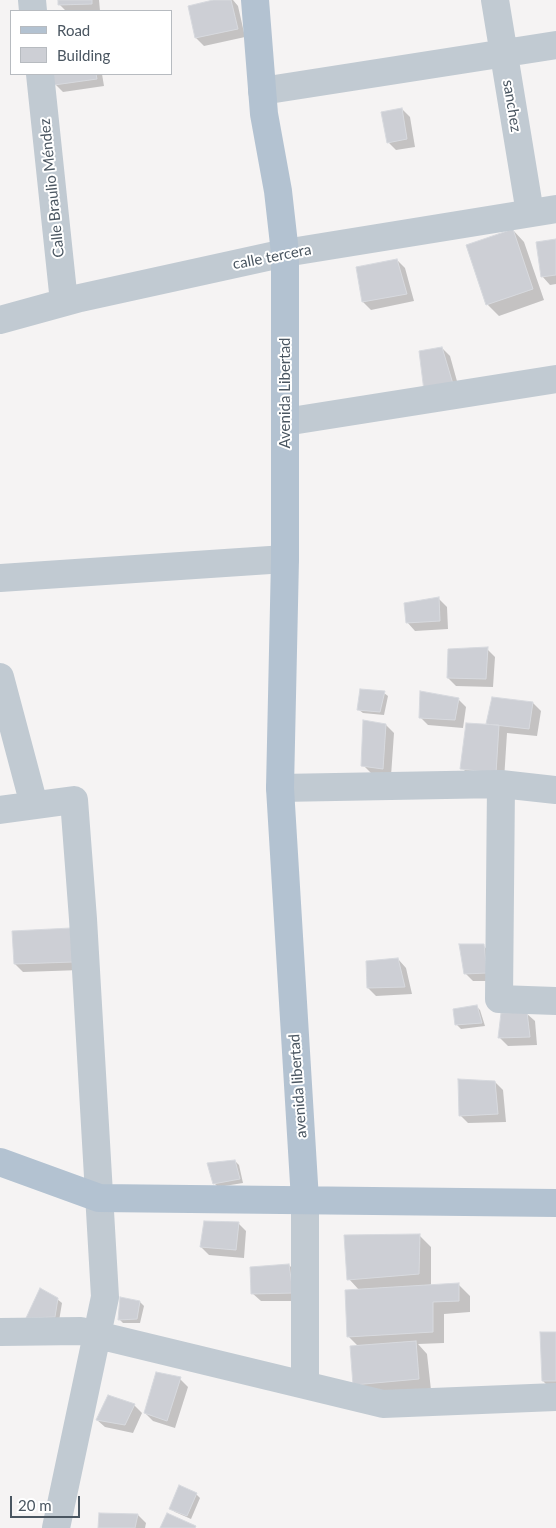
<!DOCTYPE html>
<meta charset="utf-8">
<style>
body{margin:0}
#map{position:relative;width:556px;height:1528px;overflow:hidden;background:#f5f3f3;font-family:Lato,sans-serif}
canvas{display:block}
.legend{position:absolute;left:10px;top:10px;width:162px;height:65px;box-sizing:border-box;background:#fff;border:1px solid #b7bbc0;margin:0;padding:6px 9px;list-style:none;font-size:15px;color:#4a5661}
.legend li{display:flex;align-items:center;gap:10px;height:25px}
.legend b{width:25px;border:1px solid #b7bbc0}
.scale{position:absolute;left:10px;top:1496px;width:70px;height:22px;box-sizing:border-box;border:2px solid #4a5661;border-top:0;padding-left:6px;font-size:15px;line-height:18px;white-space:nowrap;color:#4a5661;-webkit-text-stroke:4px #fff;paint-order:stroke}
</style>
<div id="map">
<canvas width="556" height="1528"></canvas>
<ul class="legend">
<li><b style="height:6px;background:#b3c2d1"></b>Road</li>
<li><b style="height:14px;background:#cdcfd5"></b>Building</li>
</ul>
<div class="scale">20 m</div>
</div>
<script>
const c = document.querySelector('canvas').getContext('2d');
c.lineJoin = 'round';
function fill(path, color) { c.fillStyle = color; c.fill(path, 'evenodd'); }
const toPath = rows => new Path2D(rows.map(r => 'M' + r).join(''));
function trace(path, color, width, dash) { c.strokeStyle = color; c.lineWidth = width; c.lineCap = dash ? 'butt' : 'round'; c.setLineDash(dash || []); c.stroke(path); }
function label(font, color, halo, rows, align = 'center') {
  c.font = font + ' Lato,sans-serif'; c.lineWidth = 4; c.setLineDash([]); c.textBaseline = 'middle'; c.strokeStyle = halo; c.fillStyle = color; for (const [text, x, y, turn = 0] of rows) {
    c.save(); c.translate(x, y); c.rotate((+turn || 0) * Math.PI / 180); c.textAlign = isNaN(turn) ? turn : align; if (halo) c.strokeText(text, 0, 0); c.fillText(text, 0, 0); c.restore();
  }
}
fill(toPath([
 [59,0,99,0,100,11,66,11,59,4],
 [219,0,233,0,238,6,245,37,204,46,196,38,189,7],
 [54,74,102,74,104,86,63,92,55,84],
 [402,109,410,117,415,147,396,150,388,142],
 [513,230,524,242,544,300,499,316,487,304],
 [556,240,556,284,550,285,542,276],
 [397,260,405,268,414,301,371,310,363,302],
 [442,348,450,356,460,392,433,399],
 [439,599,447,607,448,629,415,631,407,622],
 [487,649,495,657,493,687,456,686,448,678],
 [384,693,388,696,384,715,363,713,359,710],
 [458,699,466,707,463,728,428,725,420,717],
 [493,699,533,703,541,711,537,736,507,733,504,780,470,776,462,768,487,726],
 [386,725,394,733,391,776,371,773,363,765],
 [71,929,81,970,23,972,15,964],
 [483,945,491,954,494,981,473,981,465,973],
 [398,959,406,968,412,994,376,996,368,988],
 [476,1006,480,1010,485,1026,461,1029,457,1025],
 [526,1013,535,1021,537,1045,508,1046,500,1038],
 [495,1082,503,1090,506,1122,468,1123,460,1115],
 [235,1161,239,1165,243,1183,218,1187,214,1183],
 [238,1223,246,1231,244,1258,209,1255,201,1247],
 [419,1235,431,1247,431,1286,458,1284,470,1296,470,1312,444,1314,444,1343,418,1344,427,1354,431,1390,366,1396,354,1384,359,1347,348,1336,360,1291,349,1279],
 [289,1265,297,1273,300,1301,261,1301,252,1293],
 [57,1299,62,1303,59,1321,31,1321,28,1318],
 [121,1299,140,1302,144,1306,140,1323,123,1323,119,1319],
 [556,1333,556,1393,555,1393,543,1381],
 [180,1379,188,1387,175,1428,153,1421,145,1413],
 [134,1405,142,1413,133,1433,105,1427,97,1420],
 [196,1494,200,1498,191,1519,175,1512,171,1509],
 [138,1515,146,1523,145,1528,99,1528]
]), '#0003');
const building = toPath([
 [58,0,92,0,92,4,58,5,58,0],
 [213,0,231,0,238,29,195,38,188,6,213,0],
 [52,74,96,74,97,79,54,85,52,74],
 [402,108,407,139,387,143,381,112,402,108],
 [513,229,533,289,486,305,466,245,513,229],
 [556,239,556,275,541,277,536,242,556,239],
 [397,259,407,294,362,302,356,267,397,259],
 [442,347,453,384,424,391,419,351,442,347],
 [439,597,440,621,406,623,404,603,439,597],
 [488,647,486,679,447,678,448,649,488,647],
 [360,689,385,691,380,712,357,710,360,689],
 [420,691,459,698,455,720,419,718,420,691],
 [492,697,533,702,529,729,486,724,492,697],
 [363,720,386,724,383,769,361,766,363,720],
 [466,723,499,725,496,773,460,769,466,723],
 [71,928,73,962,14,964,12,931,71,928],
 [459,944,484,944,487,973,464,974,459,944],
 [398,958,405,987,367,988,366,961,398,958],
 [477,1005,482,1023,455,1025,453,1009,477,1005],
 [527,1012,530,1037,498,1038,501,1013,527,1012],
 [458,1079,495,1081,498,1114,459,1116,458,1079],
 [235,1160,240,1179,213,1184,207,1163,235,1160],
 [204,1221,239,1222,236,1250,200,1247,204,1221],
 [420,1234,419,1274,347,1280,344,1235,420,1234],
 [289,1264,293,1293,251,1294,250,1267,289,1264],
 [459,1283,459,1301,433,1302,433,1332,347,1337,345,1290,459,1283],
 [40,1288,58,1298,55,1317,26,1318,40,1288],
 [120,1297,140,1301,137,1319,118,1320,120,1297],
 [540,1332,556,1332,556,1381,542,1381,540,1332],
 [416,1341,419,1379,353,1385,350,1346,416,1341],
 [156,1372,181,1377,167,1421,144,1413,156,1372],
 [108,1395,135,1404,125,1425,96,1420,108,1395],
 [179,1485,197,1493,187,1516,169,1509,179,1485],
 [99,1513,138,1514,135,1528,98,1528,99,1513],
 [167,1513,196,1526,195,1528,160,1528,167,1513]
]);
fill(building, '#cdcfd5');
trace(building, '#d7d9de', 1);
trace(toPath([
 [32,0,33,11],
 [495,0,530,213],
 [40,74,64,302],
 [262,91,556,45],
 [0,320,80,298,285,253,556,209],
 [285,422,556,379],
 [0,578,285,559],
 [0,677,34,805],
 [501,784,499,999,556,1001],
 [280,788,501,784,556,790],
 [0,810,74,800,83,919,105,1297,56,1528],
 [0,1332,81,1331,383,1404,556,1397],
 [305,1385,305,1200]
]), '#c1cad2', 28);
trace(toPath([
 [255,0,264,114,278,191,285,253,285,559,280,788,305,1200],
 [0,1162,99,1198,556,1203]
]), '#b3c2d1', 28);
label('15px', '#4a5661', '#fff', [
 ["sanchez",512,106,81],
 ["Calle Braulio Méndez",52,188,-96],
 ["calle tercera",272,257,-11],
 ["Avenida Libertad",285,393,-90],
 ["avenida libertad",298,1086,-94]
]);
</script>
